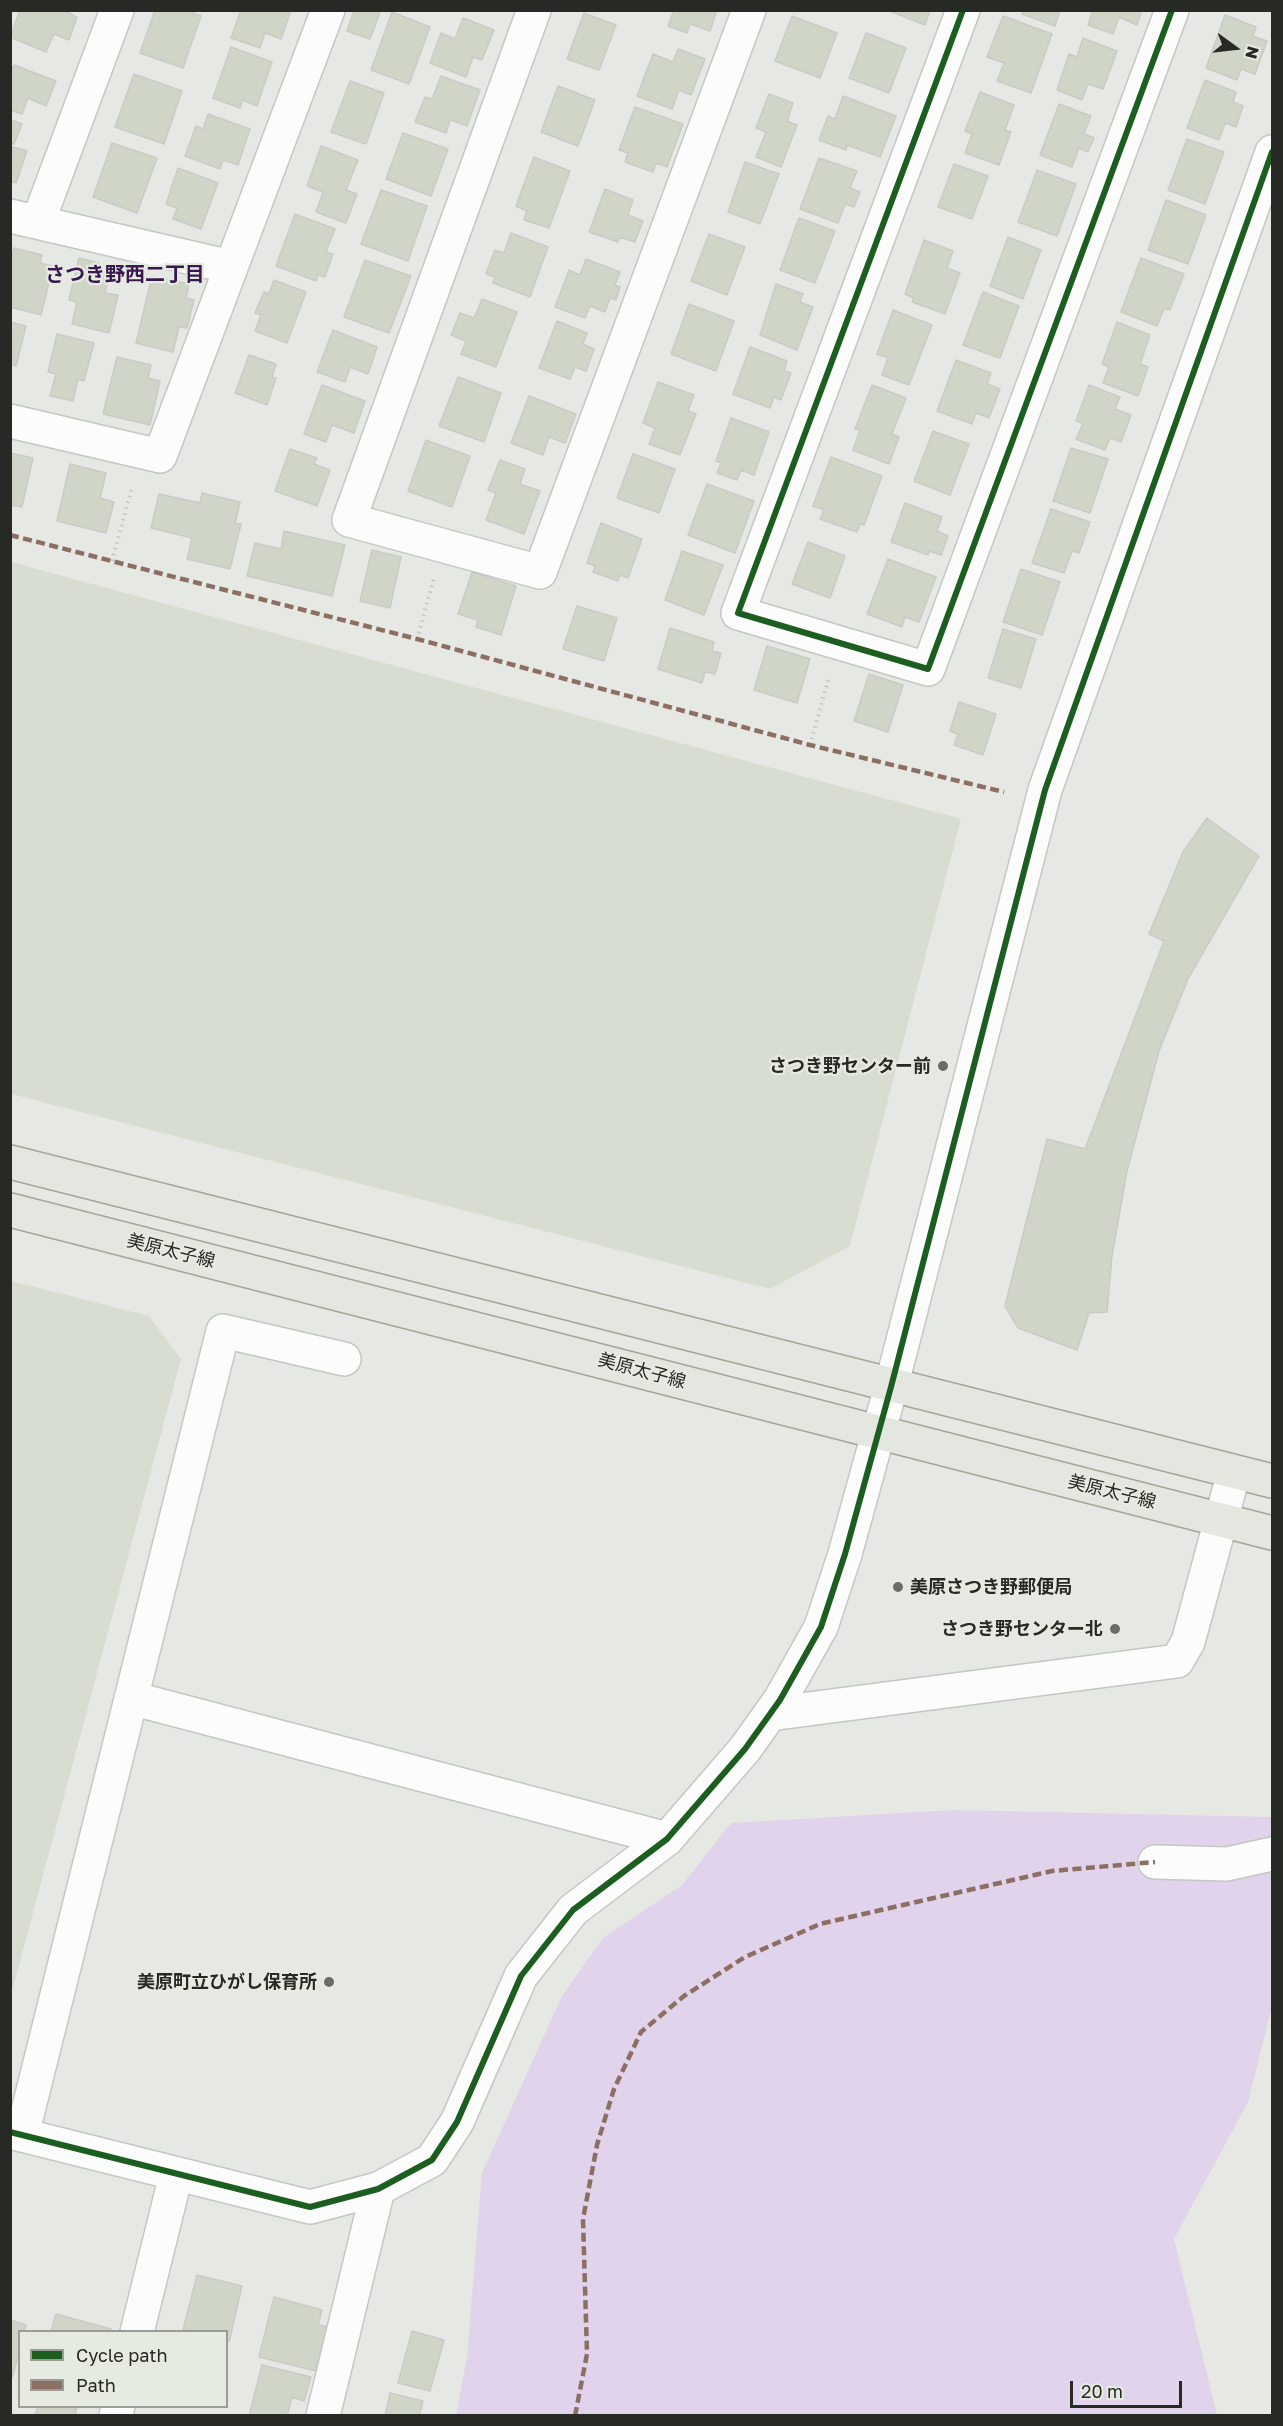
<!DOCTYPE html>
<meta charset="utf-8">
<style>
body{margin:0}
#map{position:relative;width:1283px;height:2426px;overflow:hidden;background:#e6e9e3;font-family:"Golos Text",sans-serif}
canvas{display:block}
.frame{position:absolute;inset:0;border:12px solid #272925;pointer-events:none}
.legend{position:absolute;left:18px;top:2330px;width:210px;height:78px;box-sizing:border-box;background:#e6ebe1;border:2px solid #9a9d96;margin:0;padding:8px 10px;list-style:none;font-size:18px;color:#272925}
.legend li{display:flex;align-items:center;gap:12px;height:30px}
.legend b{width:30px;border:2px solid #9a9d96}
.north{position:absolute;left:1205px;top:18px;width:60px;height:60px;-webkit-text-stroke:4px #e6ebe1;paint-order:stroke;rotate:105deg;font-size:16px;font-weight:700;line-height:24px;text-align:center;color:#272925}
.north::after{content:'';display:block;margin:auto;width:21px;height:27px;background:#272925;clip-path:polygon(50% 0,100% 100%,50% 72%,0 100%)}
.scale{position:absolute;left:1070px;top:2381px;width:112px;height:27px;box-sizing:border-box;border:3px solid #272925;border-top:0;padding-left:8px;font-size:18px;line-height:21px;white-space:nowrap;color:#272925;-webkit-text-stroke:4px #e6ebe1;paint-order:stroke}
</style>
<div id="map">
<canvas width="1283" height="2426"></canvas>
<div class="frame"></div>
<ul class="legend">
<li><b style="height:8px;background:#1b5e20"></b>Cycle path</li>
<li><b style="height:8px;background:#8d6e63"></b>Path</li>
</ul>
<div class="north">N</div>
<div class="scale">20 m</div>
</div>
<script>
const c = document.querySelector('canvas').getContext('2d');
c.lineJoin = 'round';
function fill(path, color) { c.fillStyle = color; c.fill(path, 'evenodd'); }
const toPath = rows => new Path2D(rows.map(r => 'M' + r).join(''));
function trace(path, color, width, dash) { c.strokeStyle = color; c.lineWidth = width; c.lineCap = dash ? 'butt' : 'round'; c.setLineDash(dash || []); c.stroke(path); }
function label(font, color, halo, rows, align = 'center') {
  c.font = font + ' "Golos Text","Noto Sans JP",sans-serif'; c.lineWidth = 4.5; c.setLineDash([]); c.textBaseline = 'middle'; c.strokeStyle = halo; c.fillStyle = color; for (const [text, x, y, turn = 0] of rows) {
    c.save(); c.translate(x, y); c.rotate((+turn || 0) * Math.PI / 180); c.textAlign = isNaN(turn) ? turn : align; if (halo) c.strokeText(text, 0, 0); c.fillText(text, 0, 0); c.restore();
  }
}
fill(toPath([
 [11,562,961,819,850,1246,770,1289,11,1094],
 [11,1281,149,1316,181,1359,11,1995]
]), '#d7ddd1');
fill(toPath([
 [953,1810,1272,1817,1272,2006,1248,2102,1174,2239,1217,2415,456,2416,467,2357,482,2173,562,1996,603,1938,682,1885,731,1823]
]), '#e0d3eb');
const building = toPath([
 [20,10,62,10,77,17,69,40,54,34,46,52,10,37,20,10],
 [155,10,186,10,201,16,183,68,140,53,155,10],
 [241,10,291,10,281,39,265,33,260,48,231,38,241,10],
 [354,10,381,10,370,39,347,31,354,10],
 [674,10,717,10,710,31,690,24,687,33,668,26,674,10],
 [887,10,930,10,925,25,887,10],
 [1024,10,1060,10,1055,26,1022,14,1024,10],
 [1093,10,1142,10,1137,25,1119,17,1113,34,1088,25,1093,10],
 [392,12,430,27,409,84,371,70,392,12],
 [584,13,616,25,599,70,567,59,584,13],
 [1225,15,1256,27,1253,36,1267,41,1255,74,1241,69,1237,80,1206,68,1225,15],
 [792,16,837,33,820,78,775,61,792,16],
 [1003,16,1052,34,1031,93,997,81,1004,63,987,57,1003,16],
 [463,18,494,30,482,60,473,57,466,77,430,63,441,33,455,39,463,18],
 [866,33,906,48,889,93,849,78,866,33],
 [1083,38,1117,51,1103,89,1088,84,1082,100,1057,90,1069,54,1077,57,1083,38],
 [231,47,272,62,257,106,242,100,240,108,213,98,231,47],
 [678,49,705,59,691,95,679,90,672,109,637,96,653,54,673,62,678,49],
 [14,65,56,81,46,106,28,98,22,114,10,110,10,73,14,65],
 [134,74,182,91,164,144,115,127,134,74],
 [441,76,480,90,467,126,450,120,446,133,415,122,425,97,432,99,441,76],
 [1205,80,1236,92,1233,102,1243,106,1236,127,1225,123,1219,140,1187,128,1205,80],
 [350,81,384,93,366,144,331,132,350,81],
 [558,86,595,100,578,146,541,132,558,86],
 [980,92,1014,105,1005,130,1011,132,999,165,965,153,972,134,965,131,980,92],
 [769,94,793,103,787,121,797,125,781,167,756,157,766,132,756,128,769,94],
 [843,96,896,116,880,157,847,145,846,150,819,140,828,116,835,119,843,96],
 [1059,104,1091,116,1084,134,1094,138,1088,152,1079,148,1072,167,1040,155,1059,104],
 [635,107,683,124,667,167,656,163,653,172,625,162,628,153,619,150,635,107],
 [208,114,250,129,238,165,223,160,220,169,185,156,196,126,203,129,208,114],
 [10,120,22,124,14,144,10,142,10,120],
 [403,133,448,149,431,196,386,179,403,133],
 [1187,139,1224,152,1205,204,1168,190,1187,139],
 [112,143,157,158,137,213,93,197,112,143],
 [10,146,27,151,16,183,10,181,10,146],
 [321,146,358,160,346,190,357,194,346,223,316,212,323,192,307,186,321,146],
 [534,157,570,171,549,228,524,220,527,211,516,206,534,157],
 [819,158,857,171,850,188,860,192,854,207,845,204,838,223,800,209,819,158],
 [745,162,779,174,760,224,728,212,745,162],
 [954,164,988,176,972,219,938,207,954,164],
 [178,168,218,183,201,229,173,219,177,208,166,204,178,168],
 [1037,170,1076,184,1057,236,1018,222,1037,170],
 [605,189,633,200,628,215,643,221,635,242,619,237,618,242,589,232,605,189],
 [381,190,427,206,408,261,361,244,381,190],
 [1166,200,1206,215,1188,264,1148,250,1166,200],
 [295,214,335,229,326,252,333,254,325,277,318,275,316,281,276,266,295,214],
 [799,218,835,231,815,283,780,270,799,218],
 [511,233,548,247,530,297,493,283,495,277,486,274,495,250,504,253,511,233],
 [709,234,745,247,727,295,691,281,709,234],
 [1008,237,1041,250,1023,299,990,286,1008,237],
 [924,240,953,251,947,268,960,273,945,314,912,302,914,298,905,294,924,240],
 [14,248,42,255,40,263,53,266,41,315,10,307,10,265,14,248],
 [79,258,99,263,98,269,110,272,105,293,118,295,109,333,72,324,77,302,69,300,79,258],
 [1141,258,1184,274,1170,310,1164,309,1157,326,1121,312,1141,258],
 [586,259,620,272,615,285,620,287,616,300,610,298,605,312,590,306,585,318,555,307,569,270,580,275,586,259],
 [365,260,411,276,389,333,344,317,365,260],
 [152,276,189,284,186,298,194,300,187,328,179,327,173,352,136,343,152,276],
 [274,280,306,292,287,343,255,331,261,315,255,313,264,292,269,294,274,280],
 [776,284,803,294,800,302,813,307,797,350,760,335,776,284],
 [983,292,1019,306,1000,358,963,345,983,292],
 [482,299,517,312,496,367,461,354,466,341,451,335,460,313,474,318,482,299],
 [689,304,734,321,716,371,671,354,689,304],
 [893,310,932,325,909,385,882,375,888,358,877,354,893,310],
 [557,321,587,333,583,344,594,349,586,371,575,367,570,379,539,368,557,321],
 [10,322,26,326,16,366,10,364,10,322],
 [1117,322,1150,335,1140,364,1148,367,1138,396,1103,383,1109,367,1102,364,1117,322],
 [333,330,377,347,368,374,350,367,345,382,317,372,333,330],
 [57,334,94,343,84,381,78,379,73,401,50,396,56,374,48,372,57,334],
 [750,347,787,361,784,371,791,373,781,400,774,397,770,408,733,394,750,347],
 [249,355,276,364,272,377,276,378,267,405,235,393,249,355],
 [117,357,151,365,148,378,160,381,150,425,103,414,117,357],
 [956,360,991,373,987,384,1000,389,989,418,976,413,972,424,937,411,956,360],
 [458,377,501,393,484,442,439,426,458,377],
 [658,382,694,395,688,411,696,414,680,455,649,444,655,428,643,423,658,382],
 [322,385,365,401,354,433,332,425,326,442,304,434,322,385],
 [872,385,906,398,892,434,899,437,889,464,853,450,860,430,855,429,872,385],
 [1089,385,1120,397,1115,409,1131,415,1121,442,1110,438,1105,450,1076,439,1083,423,1076,421,1089,385],
 [529,396,576,414,565,443,549,437,543,455,511,443,529,396],
 [731,418,769,432,754,475,741,470,737,480,717,473,721,463,716,461,731,418],
 [933,431,969,444,950,495,914,481,933,431],
 [426,440,470,456,452,507,408,491,426,440],
 [1071,448,1108,459,1090,513,1053,501,1071,448],
 [290,449,317,458,314,464,330,470,317,506,275,491,290,449],
 [10,453,33,458,22,507,10,505,10,453],
 [633,454,675,469,659,513,617,498,633,454],
 [831,457,882,476,864,525,860,524,857,532,820,519,824,510,813,506,831,457],
 [500,460,525,469,520,484,540,491,524,534,486,520,496,493,488,490,500,460],
 [70,464,106,473,100,498,114,502,106,533,57,521,70,464],
 [707,484,754,501,735,553,688,535,707,484],
 [202,493,240,502,235,523,241,524,230,569,187,559,192,538,151,528,159,494,200,503,202,493],
 [905,503,942,517,937,531,948,536,941,555,929,551,928,555,891,542,905,503],
 [1051,509,1090,522,1079,553,1072,551,1064,573,1032,563,1051,509],
 [601,523,642,539,628,578,620,575,618,581,593,572,595,566,587,563,601,523],
 [284,531,345,545,332,596,247,576,255,543,281,549,284,531],
 [808,542,845,556,830,598,792,584,808,542],
 [372,550,401,557,390,608,360,601,372,550],
 [682,551,723,565,704,615,665,600,682,551],
 [888,559,936,577,919,622,905,617,902,627,867,614,888,559],
 [1021,569,1060,582,1042,635,1003,622,1021,569],
 [472,572,516,586,501,635,476,627,478,620,458,614,472,572],
 [577,606,617,618,604,661,563,649,577,606],
 [670,628,714,642,712,651,721,653,715,674,705,672,702,683,658,669,670,628],
 [1003,629,1036,639,1021,688,988,678,1003,629],
 [767,646,810,659,797,703,754,690,767,646],
 [869,674,903,685,888,732,854,721,869,674],
 [959,702,996,714,983,755,954,745,958,734,950,731,959,702],
 [1207,818,1259,856,1188,979,1159,1051,1127,1171,1112,1256,1107,1312,1089,1313,1077,1350,1018,1328,1005,1306,1047,1139,1085,1149,1164,941,1149,934,1183,852,1207,818],
 [197,2275,242,2286,229,2342,226,2341,226,2332,183,2330,197,2275],
 [274,2297,322,2310,318,2325,327,2327,316,2371,259,2357,274,2297],
 [56,2314,111,2329,110,2332,51,2332,56,2314],
 [10,2320,26,2325,24,2332,20,2332,20,2350,12,2378,10,2320],
 [412,2331,444,2340,430,2391,398,2383,412,2331],
 [262,2365,311,2377,304,2401,292,2397,287,2416,249,2416,262,2365],
 [390,2393,423,2401,419,2416,385,2416,390,2393],
 [38,2406,77,2406,75,2416,35,2416,38,2406]
]);
fill(building, '#cfd6c7');
trace(building, '#c9cbc6', 1.5);
const minor = toPath([
 [534,10,349,520,540,572,749,10],
 [963,10,738,613,928,669,1172,10],
 [10,216,231,267],
 [38,222,117,10],
 [10,421,160,456,328,10],
 [131,1698,667,1839],
 [770,1714,1177,1661,1188,1642,1234,1472],
 [1155,1862,1227,1864,1272,1854],
 [22,2135,223,1331,344,1359],
 [137,2332,176,2175],
 [116,2416,118,2406],
 [323,2416,378,2189]
]);
const tertiary = toPath([
 [10,2132,310,2207,378,2189,432,2160,457,2122,521,1976,573,1910,667,1839,745,1749,780,1700,821,1627,845,1554,891,1387,1045,790,1272,152]
]);
const primary = toPath([
 [10,1162,1272,1481],
 [10,1210,1272,1533]
]);
trace(minor, '#c4c7c2', 36);
trace(tertiary, '#c4c7c2', 36);
trace(primary, '#a1a898', 36);
trace(toPath([
 [112,561,132,487],
 [417,639,434,578],
 [810,745,829,677]
]), '#c6c6c4', 4, [1.5, 4.5]);
trace(minor, '#fbfcfb', 33);
trace(tertiary, '#fbfcfb', 33);
trace(primary, '#e3e7df', 33);
trace(toPath([
 [10,535,417,639,810,745,1004,792],
 [575,2416,587,2354,583,2219,597,2145,614,2089,641,2032,684,1996,745,1957,820,1924,1052,1871,1155,1862]
]), '#8d6e63', 4.5, [9, 4.5]);
trace(toPath([
 [963,10,738,613,928,669,1172,10],
 [10,2132,310,2207,378,2189,432,2160,457,2122,521,1976,573,1910,667,1839,745,1749,780,1700,821,1627,845,1554,891,1387,1045,790,1272,152]
]), '#1b5e20', 6);
for (const [x, y, r, color] of [
 [943,1066,6,"#6a6c68"],
 [898,1587,6,"#6a6c68"],
 [1115,1629,6,"#6a6c68"],
 [329,1982,6,"#6a6c68"]
]) { const dot = new Path2D(); dot.arc(x, y, r, 0, 2 * Math.PI); c.fillStyle = color; c.fill(dot); trace(dot, '#e6ebe1', 2); }
label('bold 18px', '#272925', '#e6ebe1', [
 ["さつき野センター前",931,1066],
 ["美原さつき野郵便局",910,1587,"left"],
 ["さつき野センター北",1103,1629],
 ["美原町立ひがし保育所",317,1982]
], 'right');
label('18px', '#272925', '#e6ebe1', [
 ["美原太子線",171,1251,14],
 ["美原太子線",642,1371,15],
 ["美原太子線",1112,1492,14]
]);
label('bold 20px', '#38184f', '#e6ebe1', [
 ["さつき野西二丁目",125,275]
]);
</script>
